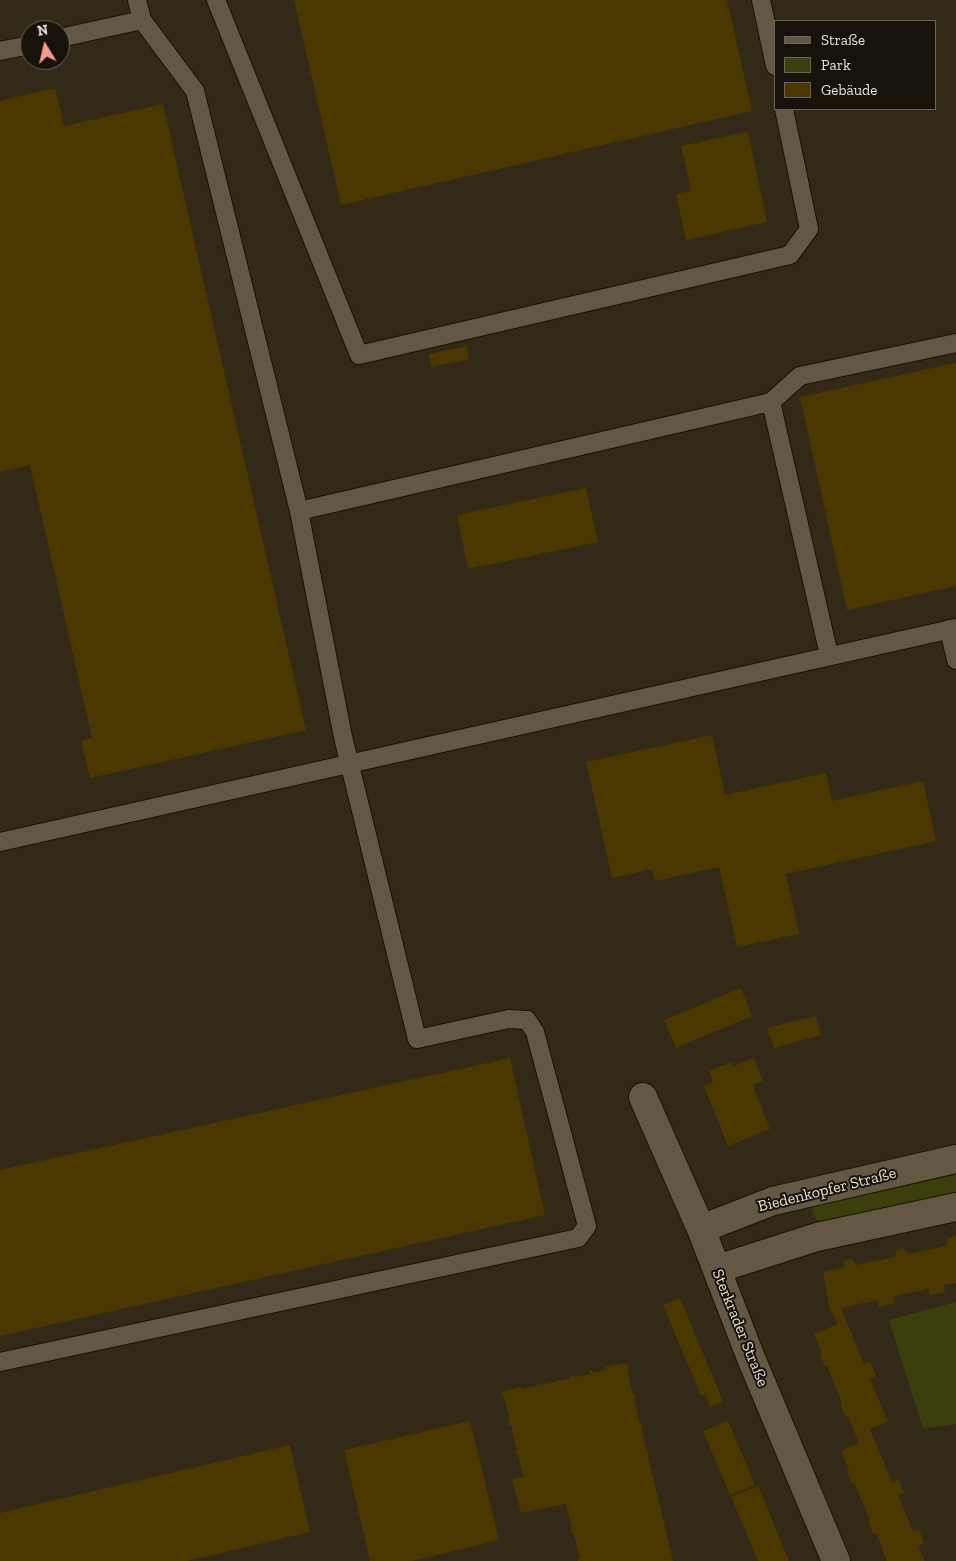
<!DOCTYPE html>
<meta charset="utf-8">
<style>
body{margin:0}
#map{position:relative;width:956px;height:1561px;overflow:hidden;background:#322a16;font-family:"Zilla Slab",serif}
canvas{display:block}
.legend{position:absolute;left:774px;top:20px;width:162px;height:90px;box-sizing:border-box;background:#17130a;border:1px solid #6a655b;margin:0;padding:6px 9px;list-style:none;font-size:15px;color:#e6e0d4}
.legend li{display:flex;align-items:center;gap:10px;height:25px}
.legend b{width:25px;border:1px solid #6a655b}
.north{position:absolute;left:20px;top:20px;width:50px;height:50px;box-sizing:border-box;background:#17130a;border:1px solid #6a655b;border-radius:50%;rotate:351deg;font-size:14px;font-weight:700;line-height:20px;text-align:center;color:#e6e0d4}
.north::after{content:'';display:block;margin:auto;width:18px;height:22px;background:#f59c92;clip-path:polygon(50% 0,100% 100%,50% 72%,0 100%)}
</style>
<div id="map">
<canvas width="956" height="1561"></canvas>
<ul class="legend">
<li><b style="height:6px;background:#625843"></b>Straße</li>
<li><b style="height:14px;background:#3a3f0b"></b>Park</li>
<li><b style="height:14px;background:#4b3700"></b>Gebäude</li>
</ul>
<div class="north">N</div>
</div>
<script>
const c = document.querySelector('canvas').getContext('2d');
c.lineJoin = 'round';
function fill(path, color) { c.fillStyle = color; c.fill(path, 'evenodd'); }
const toPath = rows => new Path2D(rows.map(r => 'M' + r).join(''));
function trace(path, color, width, dash) { c.strokeStyle = color; c.lineWidth = width; c.lineCap = dash ? 'butt' : 'round'; c.setLineDash(dash || []); c.stroke(path); }
function label(font, color, halo, rows, align = 'center') {
  c.font = font + ' "Zilla Slab",serif'; c.lineWidth = 4; c.setLineDash([]); c.textBaseline = 'middle'; c.strokeStyle = halo; c.fillStyle = color; for (const [text, x, y, turn = 0] of rows) {
    c.save(); c.translate(x, y); c.rotate((+turn || 0) * Math.PI / 180); c.textAlign = isNaN(turn) ? turn : align; if (halo) c.strokeText(text, 0, 0); c.fillText(text, 0, 0); c.restore();
  }
}
fill(toPath([
 [956,1166,956,1194,823,1223,816,1219,812,1212,813,1204],
 [956,1302,956,1424,923,1429,889,1320]
]), '#3a3f0b');
fill(toPath([
 [294,0,727,0,752,111,341,205],
 [55,88,64,126,163,104,306,730,90,778,81,741,92,738,30,465,0,472,0,101],
 [748,132,767,222,686,240,676,194,691,191,681,146],
 [467,346,469,359,431,367,429,354],
 [956,363,956,586,847,610,800,397],
 [586,488,598,542,468,569,457,515],
 [712,735,725,795,826,773,832,801,923,781,936,841,786,874,799,934,737,947,719,867,655,881,652,869,612,878,586,762],
 [741,988,752,1016,676,1048,664,1020],
 [816,1016,821,1035,774,1048,767,1028],
 [510,1058,545,1215,0,1336,0,1170],
 [754,1058,763,1081,753,1085,770,1129,728,1146,704,1086,713,1082,709,1071,732,1062,734,1066],
 [956,1236,956,1283,944,1285,945,1292,930,1295,929,1289,893,1296,895,1303,879,1307,877,1300,841,1308,864,1364,870,1361,876,1376,870,1379,888,1422,870,1429,892,1482,899,1479,904,1493,898,1495,913,1531,919,1529,924,1543,918,1546,925,1561,887,1561,876,1533,873,1534,868,1521,870,1520,854,1483,852,1484,847,1471,849,1470,841,1451,859,1443,848,1416,845,1417,840,1404,842,1403,827,1366,825,1366,820,1355,822,1354,814,1334,838,1324,830,1310,823,1272,844,1268,844,1261,851,1259,856,1265,895,1257,897,1249,904,1248,909,1254,946,1246,948,1238],
 [680,1298,723,1401,710,1407,705,1394,701,1396,663,1305],
 [627,1363,629,1370,627,1370,633,1395,635,1395,636,1399,634,1399,640,1424,642,1423,642,1427,641,1427,647,1452,648,1452,649,1455,648,1456,673,1561,578,1561,577,1559,580,1558,573,1532,571,1533,570,1530,572,1529,566,1504,521,1513,512,1479,523,1477,518,1454,516,1454,515,1452,517,1451,511,1425,509,1426,508,1423,510,1422,504,1396,502,1397,501,1392,521,1387,522,1389,537,1386,537,1384,539,1383,540,1385,556,1382,556,1380,558,1379,559,1381,571,1378,571,1376,574,1375,575,1377,590,1374,589,1371,592,1371,593,1373,606,1370,605,1367],
 [470,1421,499,1540,412,1561,370,1561,344,1450],
 [728,1421,755,1485,730,1495,703,1431],
 [290,1445,310,1532,187,1561,0,1561,0,1513],
 [758,1486,789,1561,758,1561,731,1497]
]), '#4b3700');
const service = toPath([
 [137,0,142,20],
 [216,0,359,355,790,255,809,229,784,109],
 [761,0,775,66],
 [0,51,30,45],
 [771,402,800,376,956,343],
 [299,511,771,402,829,655],
 [949,629,956,660],
 [0,842,956,628],
 [0,1362,578,1238,587,1226,535,1032,527,1020,509,1019,417,1039,343,737,299,511,195,91,142,20,60,38]
]);
const minor = toPath([
 [643,1097,701,1229,751,1358,836,1561],
 [701,1229,773,1201,956,1159],
 [717,1269,817,1237,956,1207]
]);
trace(service, '#1a1202', 20);
trace(minor, '#1a1202', 30);
trace(service, '#625843', 18);
trace(minor, '#625843', 28);
label('16px', '#e6e0d4', '#17130a', [
 ["Biedenkopfer Straße",827,1190,-14],
 ["Sterkrader Straße",740,1328,68]
]);
</script>
